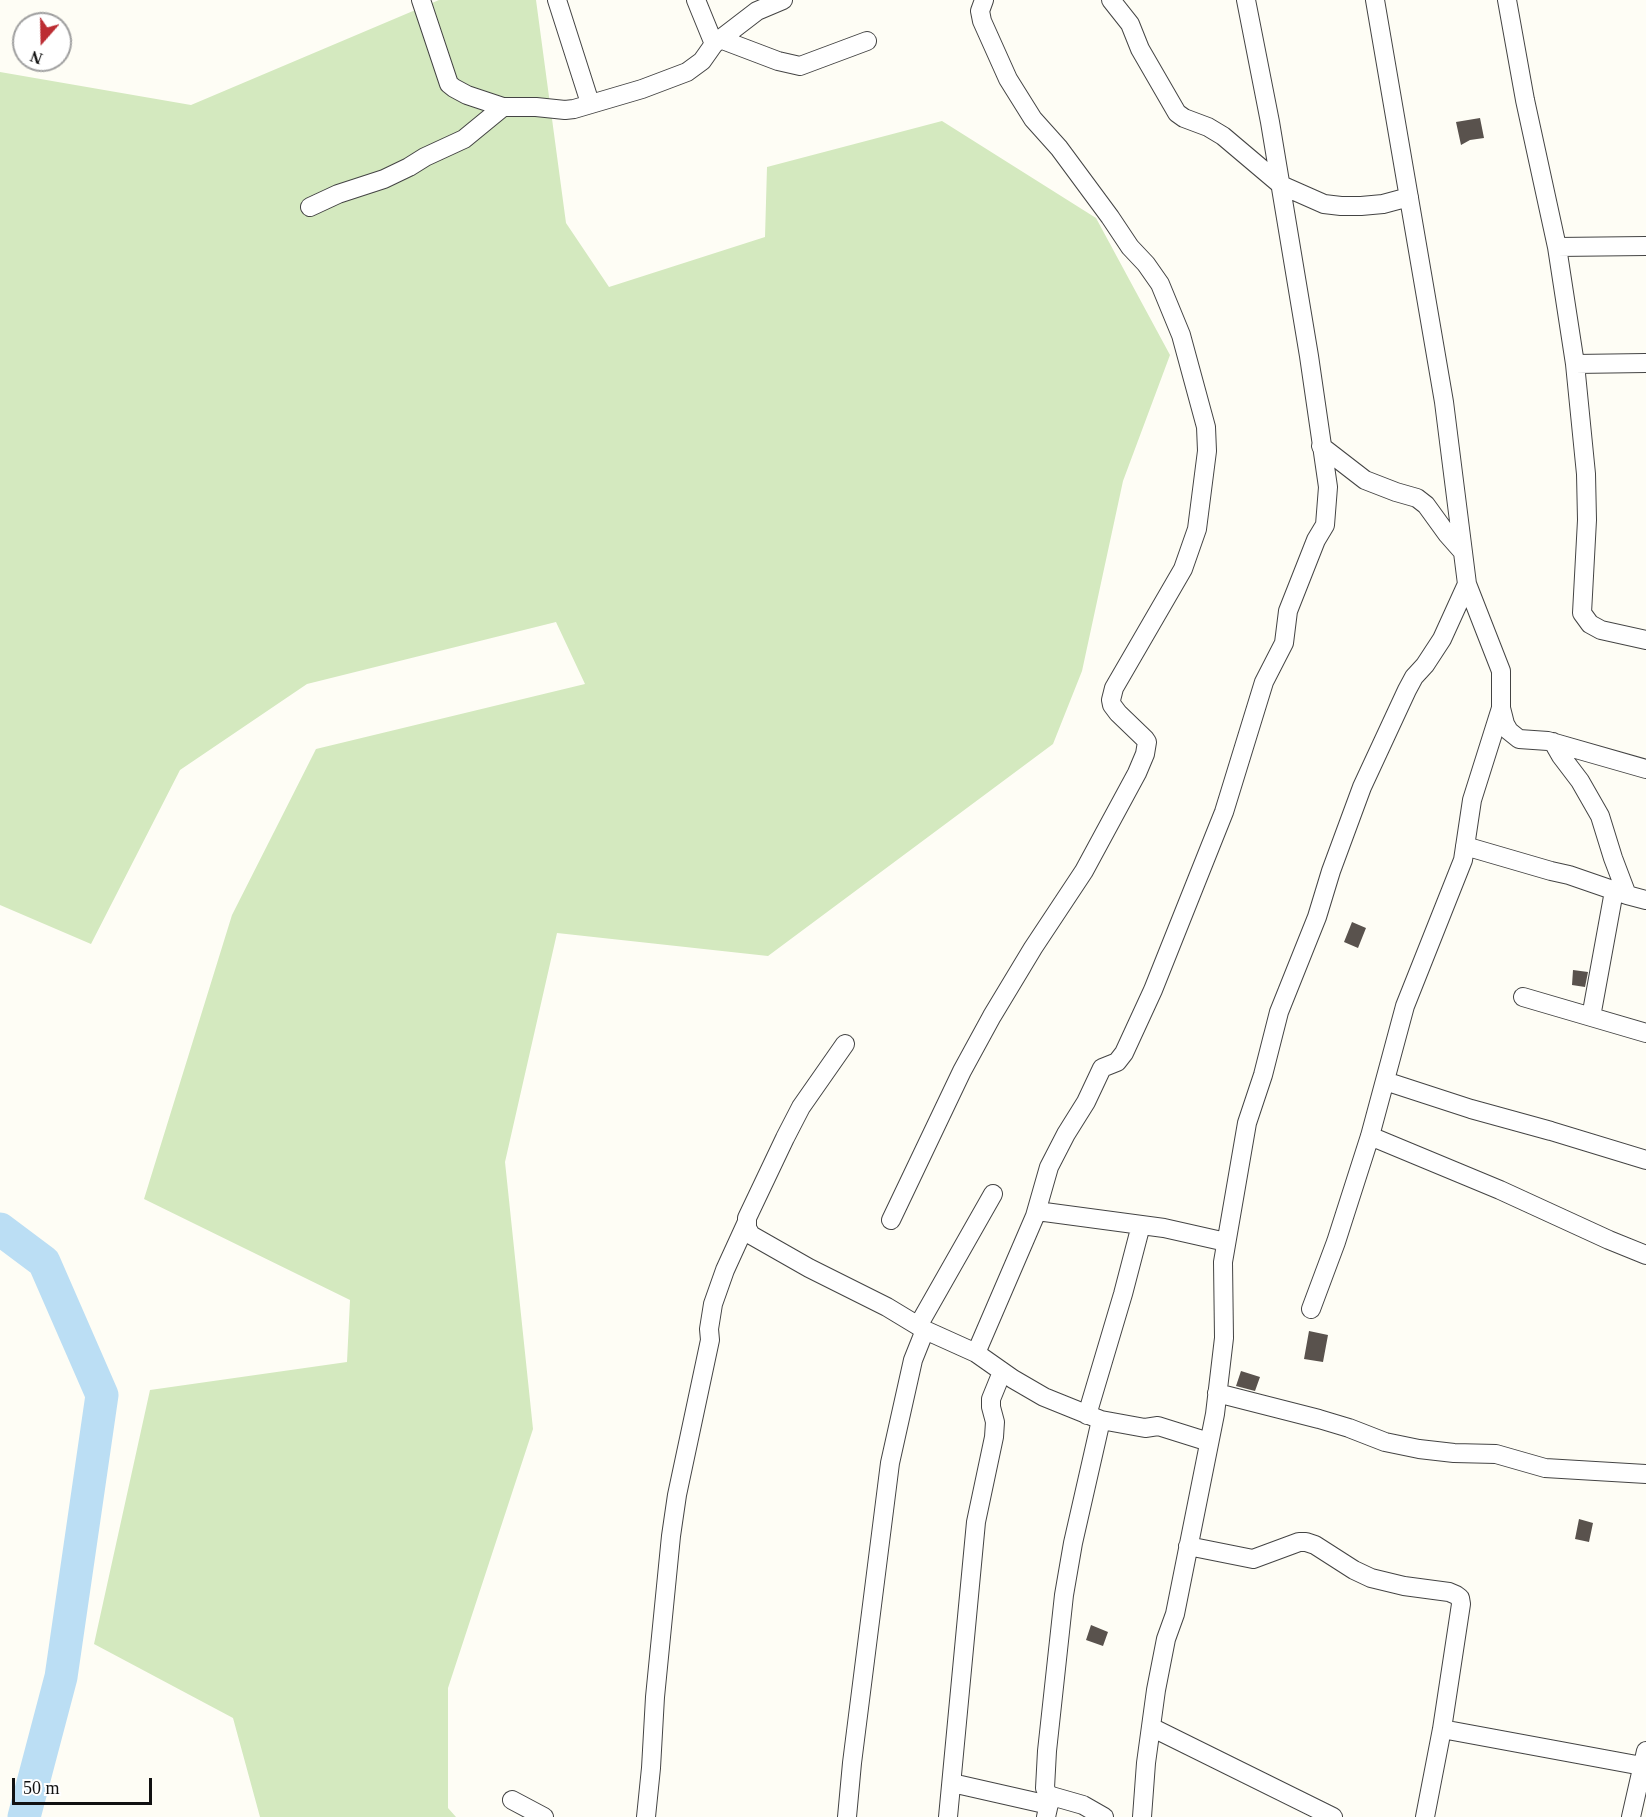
<!DOCTYPE html>
<style>
body{margin:0}
#map{position:relative;width:1646px;height:1817px;overflow:hidden;background:#fefdf5;font-family:"Times New Roman",serif}
canvas{display:block}
.north{position:absolute;left:12px;top:12px;width:60px;height:60px;box-sizing:border-box;background:#fff;border:2px solid #a0a0a0;border-radius:50%;rotate:200deg;font-size:16px;font-weight:700;line-height:24px;text-align:center;color:#111}
.north::after{content:'';display:block;margin:auto;width:21px;height:27px;background:#bc2d33;clip-path:polygon(50% 0,100% 100%,50% 72%,0 100%)}
.scale{position:absolute;left:12px;top:1778px;width:140px;height:27px;box-sizing:border-box;border:3px solid #111;border-top:0;padding-left:8px;font-size:18px;line-height:21px;white-space:nowrap;color:#111;-webkit-text-stroke:4px #fff;paint-order:stroke}
</style>
<div id="map">
<canvas width="1646" height="1817"></canvas>
<div class="north">N</div>
<div class="scale">50 m</div>
</div>
<script>
const c = document.querySelector('canvas').getContext('2d');
c.lineJoin = 'round';
function fill(path, color) { c.fillStyle = color; c.fill(path, 'evenodd'); }
const toPath = rows => new Path2D(rows.map(r => 'M' + r).join(''));
function trace(path, color, width, dash) { c.strokeStyle = color; c.lineWidth = width; c.lineCap = dash ? 'butt' : 'round'; c.setLineDash(dash || []); c.stroke(path); }
fill(toPath([
 [439,0,536,0,566,223,609,287,765,237,767,167,942,121,1096,218,1170,355,1123,481,1082,671,1053,744,768,956,557,933,505,1162,533,1429,448,1688,448,1808,456,1817,260,1817,233,1718,94,1644,150,1390,347,1362,350,1300,144,1199,232,915,316,749,585,684,556,622,307,684,180,770,91,944,0,905,0,72,191,105]
]), '#d4e9bf');
trace(toPath([
 [0,1229,44,1262,102,1395,61,1677,24,1817]
]), '#bbdef4', 33);
fill(toPath([
 [1480,118,1484,138,1470,140,1461,145,1456,122],
 [1352,922,1366,928,1358,948,1344,942],
 [1573,970,1588,972,1585,987,1572,985],
 [1309,1331,1328,1335,1323,1362,1304,1359],
 [1241,1371,1260,1377,1255,1391,1236,1386],
 [1579,1519,1593,1523,1589,1542,1575,1539],
 [1091,1625,1108,1632,1103,1646,1086,1640]
]), '#59524d');
const minor = toPath([
 [421,0,449,84,454,88,467,95,503,107,536,107,565,110,574,109,642,89,687,72,702,61,714,44,757,11,783,0],
 [557,0,590,103],
 [696,0,714,44],
 [1111,0,1130,24,1140,49,1177,113,1184,118,1208,127,1223,136,1281,185,1324,204,1341,206,1361,206,1383,204,1409,197],
 [1375,0,1444,402,1467,584,1501,671,1501,708,1505,724,1509,731,1519,739,1548,741,1646,769],
 [1507,0,1525,100,1557,247,1575,364,1586,474,1587,520,1582,613,1590,624,1601,630,1646,640],
 [720,39,778,61,800,66,867,41],
 [310,207,338,194,384,179,409,167,425,157,464,139,503,107],
 [1557,247,1646,246],
 [1575,364,1646,363],
 [1321,446,1365,480,1396,492,1417,498,1426,505,1447,534,1462,551],
 [1553,742,1561,756,1580,781,1600,816,1613,858,1627,895,1646,900],
 [1465,846,1551,871,1569,875,1627,895],
 [1523,997,1646,1033],
 [1591,1017,1614,891],
 [845,1044,801,1107,785,1138,747,1218,747,1228,751,1235,809,1268,887,1307,925,1330,976,1353,1013,1379,1044,1397,1101,1420,1145,1428,1158,1426,1209,1442],
 [1385,1081,1471,1109,1551,1131,1646,1160],
 [1370,1136,1500,1190,1609,1240,1646,1255],
 [1037,1211,1164,1228,1226,1242],
 [891,1220,962,1071,992,1016,1033,948,1084,871,1137,773,1145,754,1147,742,1145,739,1118,713,1112,705,1111,700,1114,688,1183,569,1197,529,1207,451,1206,427,1181,335,1160,284,1146,264,1130,247,1110,217,1059,148,1033,119,1008,79,982,21,980,11,984,0],
 [1311,1309,1336,1242,1370,1136,1405,1006,1463,860,1472,800,1501,708],
 [918,1326,993,1194],
 [976,1353,1035,1216,1049,1167,1066,1134,1086,1102,1102,1068,1117,1062,1124,1053,1153,990,1224,812,1264,682,1284,643,1288,611,1316,540,1325,525,1328,487,1309,356,1270,122,1246,0],
 [1217,1393,1319,1419,1349,1428,1385,1442,1419,1449,1454,1453,1496,1454,1545,1468,1646,1474],
 [1087,1415,1123,1294,1141,1225],
 [1188,1546,1253,1559,1299,1542,1306,1542,1315,1545,1354,1570,1371,1578,1404,1586,1449,1592,1456,1595,1460,1598,1461,1604,1442,1729,1425,1817],
 [1151,1727,1333,1817],
 [1442,1729,1642,1766],
 [952,1783,1049,1805],
 [1048,1795,1083,1805,1104,1817],
 [512,1800,544,1817],
 [646,1817,651,1768,655,1697,671,1536,677,1495,710,1340,709,1329,713,1304,725,1270,746,1224],
 [847,1817,852,1763,890,1463,913,1360,925,1330],
 [948,1817,976,1522,994,1437,995,1422,991,1407,991,1399,1002,1372],
 [1046,1817,1050,1799,1045,1788,1047,1751,1064,1595,1073,1543,1101,1420],
 [1142,1817,1146,1763,1156,1690,1166,1639,1175,1614,1215,1414,1224,1338,1223,1262,1247,1123,1263,1075,1279,1012,1317,917,1331,871,1362,787,1407,690,1414,677,1425,665,1442,639,1467,584],
 [1631,1817,1646,1751]
]);
trace(minor, '#444', 20);
trace(minor, '#fff', 18);
</script>
